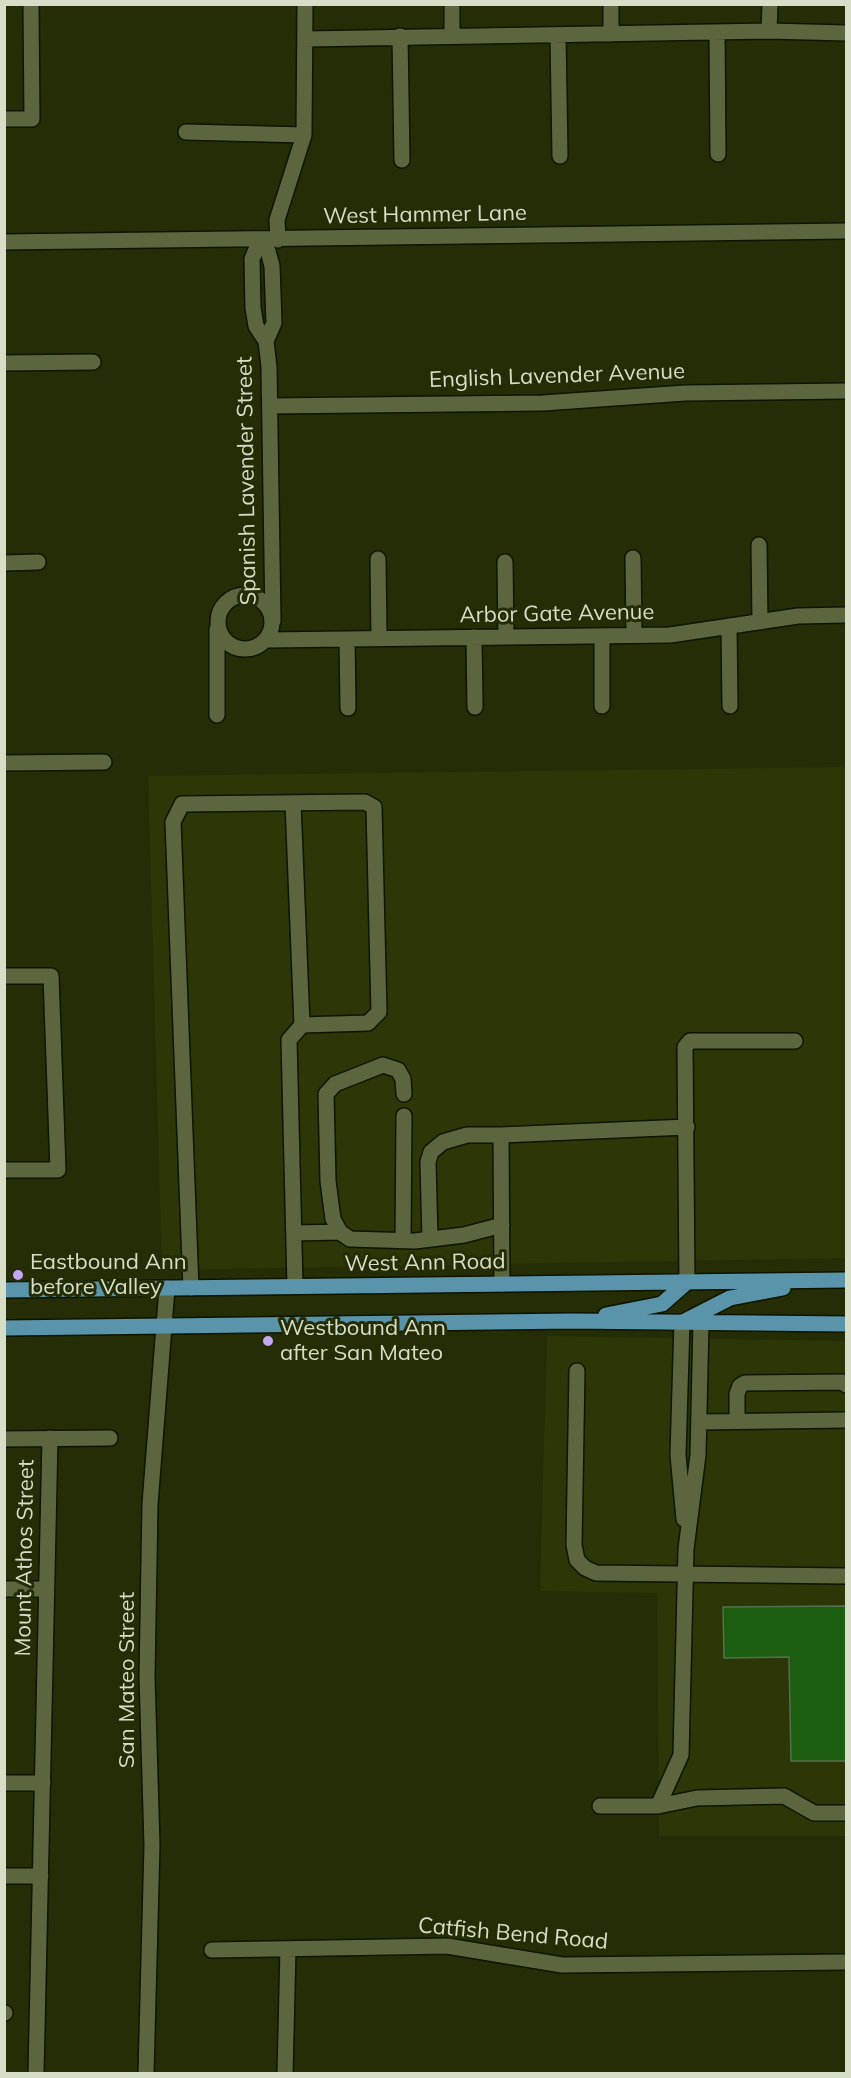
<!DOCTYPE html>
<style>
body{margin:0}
#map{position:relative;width:851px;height:2078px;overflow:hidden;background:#242d06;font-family:Mulish,sans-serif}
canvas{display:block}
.frame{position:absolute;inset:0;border:6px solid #d7dec8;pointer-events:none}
</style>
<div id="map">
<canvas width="851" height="2078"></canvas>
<div class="frame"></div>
</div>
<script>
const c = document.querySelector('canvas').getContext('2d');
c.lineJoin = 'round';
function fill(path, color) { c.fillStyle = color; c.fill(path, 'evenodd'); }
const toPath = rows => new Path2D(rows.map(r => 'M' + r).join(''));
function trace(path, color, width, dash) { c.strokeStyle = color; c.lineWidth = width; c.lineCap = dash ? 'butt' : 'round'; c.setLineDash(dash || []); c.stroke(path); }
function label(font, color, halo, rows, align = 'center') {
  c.font = font + ' Mulish,sans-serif'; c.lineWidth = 6; c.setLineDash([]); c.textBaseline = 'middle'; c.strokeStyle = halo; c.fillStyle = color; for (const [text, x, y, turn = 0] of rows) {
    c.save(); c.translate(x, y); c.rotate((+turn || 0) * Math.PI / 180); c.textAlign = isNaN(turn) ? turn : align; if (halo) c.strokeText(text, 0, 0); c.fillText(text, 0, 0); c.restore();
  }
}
fill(toPath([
 [846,767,846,1258,162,1270,148,776],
 [547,1336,846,1341,846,1836,659,1836,657,1593,540,1591]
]), '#2c3606');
const building = toPath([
 [846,1606,846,1761,791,1761,789,1657,724,1658,723,1607,846,1606]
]);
fill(building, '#1c5e0f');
trace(building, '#557050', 1.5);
const minor = toPath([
 [452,4,452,36],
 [769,31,770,4],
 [717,32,718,154],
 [611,34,611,4],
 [400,36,402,160],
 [558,36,560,156],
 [306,39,769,31,846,33],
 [4,119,32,119,31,4],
 [186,132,304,135],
 [278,240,277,220,304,135,305,4],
 [4,242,846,231],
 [266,341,274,323,272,266,268,251,260,240,252,259,253,308,256,326,266,341,269,367,273,621],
 [4,363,93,362],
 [270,406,543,403,685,393,846,391],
 [759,545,760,622],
 [633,558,634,635],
 [378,559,379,638],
 [505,562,506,637],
 [4,563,38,562],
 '218 622a27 27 0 1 1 54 0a27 27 0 1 1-54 0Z',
 [729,626,730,706],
 [602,636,602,706],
 [474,637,475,707],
 [347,639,348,708],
 [266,640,670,635,798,616,846,615],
 [217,715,217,629],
 [4,763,104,762],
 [293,803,302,1025],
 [4,976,51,976,58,1170,4,1170],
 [404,1094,403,1079,398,1070,383,1065,335,1084,326,1094,328,1181,333,1219,340,1232,350,1239,415,1241,464,1235,502,1225],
 [294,1233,340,1232],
 [430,1239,428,1162,431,1152,443,1142,467,1135,501,1135],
 [403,1241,404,1116],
 [687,1282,685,1047,690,1041,795,1041],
 [502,1284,501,1135,687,1127],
 [191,1288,173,822,182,804,365,802,374,807,379,1012,368,1023,302,1025,289,1040,295,1286],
 [682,1322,678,1455,684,1519],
 [577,1371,574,1545,577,1560,585,1568,596,1573,846,1576],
 [737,1421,737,1394,740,1386,745,1383,843,1382,846,1385],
 [699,1422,846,1420],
 [4,1439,110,1438],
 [4,1589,46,1589],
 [4,1783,43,1783],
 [600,1806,658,1806,697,1798,784,1796,814,1813,846,1813],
 [658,1806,681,1755,686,1549,698,1455,701,1322],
 [4,1876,41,1876],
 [212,1950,447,1946,562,1965,846,1962],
 [4,2013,5,2013],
 [36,2074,50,1438],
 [146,2074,152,1845,147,1677,150,1504,167,1288],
 [285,2074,288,1949]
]);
const major = toPath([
 [4,1290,846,1280],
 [606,1315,662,1304,687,1282],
 [685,1321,730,1298,783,1288],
 [4,1328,573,1321,846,1324]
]);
trace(minor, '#0e1400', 18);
trace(major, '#0e1400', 18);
trace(minor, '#5b653e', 15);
trace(major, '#5994aa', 15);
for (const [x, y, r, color] of [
 [18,1275,6,"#c3a7f2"],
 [268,1341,6,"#c3a7f2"]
]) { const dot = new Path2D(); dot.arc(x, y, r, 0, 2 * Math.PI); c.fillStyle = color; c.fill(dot); trace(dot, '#242d06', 2); }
label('22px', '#d7dec8', '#242d06', [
 ["West Hammer Lane",425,215,-1],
 ["English Lavender Avenue",557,376,-2],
 ["Spanish Lavender Street",247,481,-91],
 ["Arbor Gate Avenue",557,614,-1],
 ["West Ann Road",425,1263,-1],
 ["Mount Athos Street",25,1558,-89],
 ["San Mateo Street",127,1680,-90],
 ["Catfish Bend Road",513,1934,5]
]);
label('22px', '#d7dec8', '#242d06', [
 ["Eastbound Ann",30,1262],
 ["before Valley",30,1287],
 ["Westbound Ann",280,1328],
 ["after San Mateo",280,1353]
], 'left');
</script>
